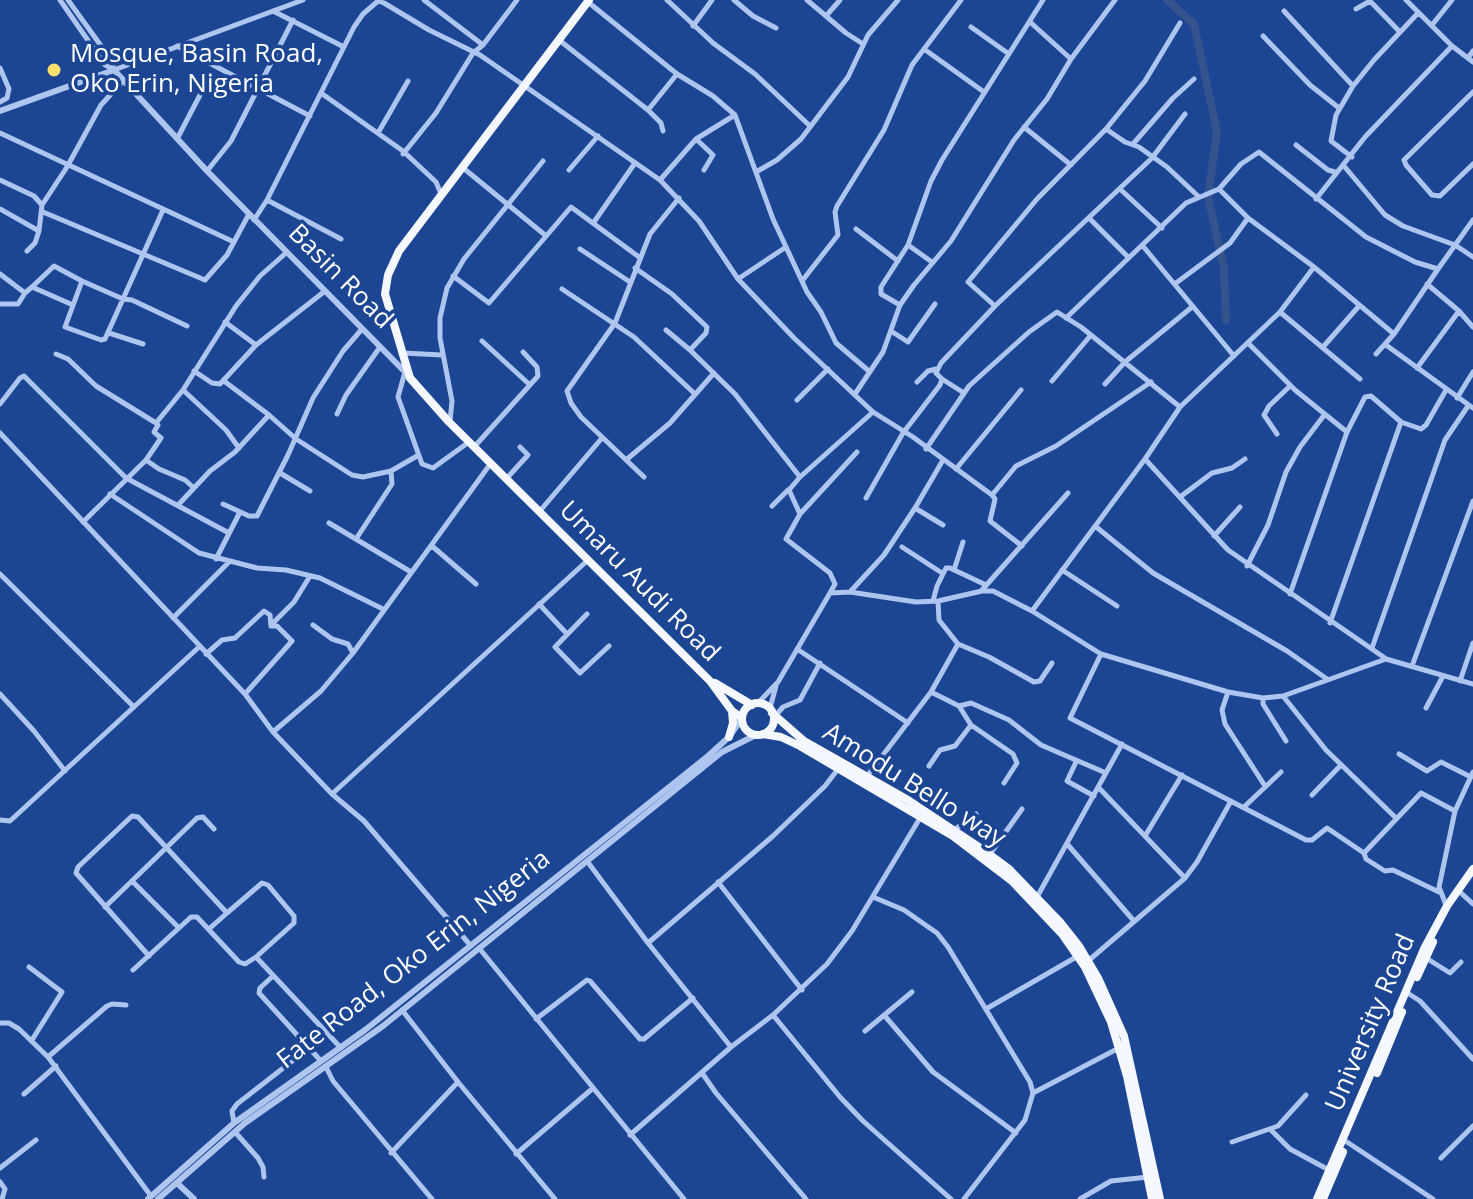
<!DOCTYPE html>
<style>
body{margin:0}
canvas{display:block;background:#1c4693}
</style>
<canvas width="1473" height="1199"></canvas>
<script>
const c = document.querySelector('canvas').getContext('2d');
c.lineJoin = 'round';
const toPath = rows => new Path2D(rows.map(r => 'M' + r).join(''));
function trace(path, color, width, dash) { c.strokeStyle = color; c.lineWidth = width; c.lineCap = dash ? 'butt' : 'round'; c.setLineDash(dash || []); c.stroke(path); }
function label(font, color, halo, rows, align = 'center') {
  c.font = font + ' "Open Sans",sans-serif'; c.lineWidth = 7; c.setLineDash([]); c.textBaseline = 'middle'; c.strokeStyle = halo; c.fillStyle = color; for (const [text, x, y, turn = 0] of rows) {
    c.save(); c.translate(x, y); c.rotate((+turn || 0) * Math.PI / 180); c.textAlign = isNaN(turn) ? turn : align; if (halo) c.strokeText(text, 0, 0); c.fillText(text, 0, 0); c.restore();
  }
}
trace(toPath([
 [1167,0,1194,24,1217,132,1208,197,1224,269,1226,320]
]), '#34528b', 8);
trace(toPath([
 [60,0,105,65,113,69],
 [68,0,112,61,114,70],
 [424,0,483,45],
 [667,0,713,43,755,74,810,126],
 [734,0,753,16,776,28],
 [807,0,846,33,863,44],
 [1406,0,1452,46,1473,62],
 [588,2,677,74,713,96,735,115,773,219,807,292,821,312,836,343,870,372],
 [1356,9,1370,1,1399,31],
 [273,11,344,47],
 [1284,11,1353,86],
 [826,16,840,0],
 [1030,22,1071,59],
 [1432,25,1452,0],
 [693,26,712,0],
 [971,27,1009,54],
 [1263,36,1310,85,1339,108],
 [559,40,648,110,661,123,663,131],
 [177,46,310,116],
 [924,49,984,92],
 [1468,58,1473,51],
 [0,68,9,89,7,98,0,102],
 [114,70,303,0],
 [1473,92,1404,160,1406,165,1432,195,1440,196,1473,164],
 [321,93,403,151,436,182,441,194],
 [648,110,677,74],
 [1024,127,1071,165],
 [1106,129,1125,142,1139,147,1167,167,1199,197],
 [0,133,234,242],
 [378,133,408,81],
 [177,139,211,74],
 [696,139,713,155,704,170],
 [1133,144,1173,98,1194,79],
 [1296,145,1328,170,1335,172],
 [403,154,436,113,473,53,483,45,517,0],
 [1352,157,1331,141,1336,115,1353,86,1374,60,1418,13],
 [1344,166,1385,215,1403,226,1455,245,1473,257],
 [462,167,545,235],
 [569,170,598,136],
 [207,171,231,141,293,20],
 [756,172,777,160,801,139,848,77,868,35,898,0],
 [0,180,34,196,42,205],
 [660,180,696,139,735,115],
 [1120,189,1162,228],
 [1219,189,1248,218,1314,267,1394,334],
 [1316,199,1365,137,1452,46],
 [267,200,341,239],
 [0,209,39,231],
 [43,212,205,280,227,255,249,214],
 [1089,218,1128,257],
 [254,220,267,200,354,27,363,14,378,1,384,3,429,30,480,55,660,180,699,221,738,279,794,338,873,412,913,437,992,495,995,499,990,521,1022,546],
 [594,222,635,163],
 [856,229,898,261],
 [908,245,932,262],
 [1142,245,1234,356],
 [580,249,630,282],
 [27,251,35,243,39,231,42,205,67,167,101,105,123,81],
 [635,268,672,294,707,327,706,333,690,350],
 [0,274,25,293,32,287,73,305],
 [453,276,489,303,571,207,639,257],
 [738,279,786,247],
 [82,281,65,327,101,340,105,339,163,210],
 [802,281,838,235,835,212,837,206,884,130,912,65,961,0],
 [1176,283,1230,243,1248,218],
 [32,287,54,266,82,281,123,299,132,300,187,326],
 [562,289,634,337,695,394],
 [0,304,18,304,25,293],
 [900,305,881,294,881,287,908,245,931,181,942,160,1043,0],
 [995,306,968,282,1037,199,1106,129,1145,81,1180,23],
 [1459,311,1473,327],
 [1280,312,1360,379],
 [1066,318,1186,203,1219,189,1241,164,1259,152,1366,237,1415,262,1438,269,1473,220],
 [225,322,256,345],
 [666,330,690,350,735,394,800,477,789,490,800,514,786,539,830,573,835,584,830,593],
 [891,331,908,342,935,304],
 [109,333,143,344],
 [482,341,530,385],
 [1249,344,1295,390,1347,432],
 [1386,345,1473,408],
 [1323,347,1359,306],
 [403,353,442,355],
 [56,354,68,359,96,386,156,423],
 [1376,354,1394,334,1438,269],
 [1417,368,1459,311,1427,284],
 [194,371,212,383,220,384,256,345,325,291],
 [405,372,398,397,422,464,433,468,469,442],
 [942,379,964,393],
 [224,381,269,415,296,439,352,475,363,477,391,471,417,456],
 [1052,381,1091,335],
 [917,382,928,371,936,369],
 [1105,384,1125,362,1192,307],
 [183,390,226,430,239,448],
 [855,394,883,352,900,305,914,285,951,241,1014,140,1047,99,1071,59,1115,0],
 [1457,398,1473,372],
 [797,400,828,369],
 [0,404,20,378,24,376,126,478,229,533],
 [337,414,346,395,380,347],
 [450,421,452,401,440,338,440,318,447,288,464,259,543,161],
 [0,433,245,694,273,732,332,794,364,821,471,946],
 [1277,434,1264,415,1269,406,1290,386],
 [475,446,538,376,537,367,523,352],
 [926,449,969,386,1029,332,1057,312,1081,327,1180,407],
 [1145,459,1228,550,1385,658],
 [146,460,159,469,185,480,194,488],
 [626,460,670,423,714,373],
 [956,469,1021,390],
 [280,473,310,491],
 [644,477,581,417,571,403,567,391,615,323,650,234,679,198],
 [800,477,873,412],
 [507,478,528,455,520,447],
 [110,494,199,553,257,568,286,570,320,578,383,609],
 [992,495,1016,466,1056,446,1151,382],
 [1180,497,1212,473,1232,468,1245,459],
 [866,498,903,433,940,385,942,379,936,373,941,363,995,306,1152,158,1185,114],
 [179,504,210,471,235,452,269,415],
 [223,504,249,516,257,516,288,455,313,398,343,351,362,329],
 [772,506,788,490],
 [915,508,943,525],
 [539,512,602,438],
 [800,514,857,452],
 [83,522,146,460,161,438,154,432,158,425,156,423,183,390,236,306,260,276,287,252],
 [329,523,411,572],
 [1095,526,1153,573,1287,651,1327,679],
 [1214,536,1240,507],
 [356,539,392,484,391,471],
 [432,546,476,584],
 [902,547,942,573],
 [216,559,240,512],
 [1247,566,1268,525,1286,472,1300,447,1325,414],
 [954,570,963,542],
 [1062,570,1117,606],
 [0,574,134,707],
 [982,590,1068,493],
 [850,592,884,555,915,508,943,460],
 [1290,594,1347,432,1365,397,1371,396,1401,422,1421,429,1426,425,1446,390],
 [933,601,937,586,946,568,950,568,986,585],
 [938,601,939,620,958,644,989,657,1034,682,1040,681,1052,663],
 [539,604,567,634],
 [1032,611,1145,459,1180,407,1280,312,1314,267],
 [587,614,555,647,580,673,609,646],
 [173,618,229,562],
 [1330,623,1401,422],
 [271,625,294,602,310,576],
 [313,625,332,639,348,644,353,653],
 [1372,648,1445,440,1468,406],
 [797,649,908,723],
 [206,654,222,640,235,638,264,611,270,615,271,626],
 [1101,654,1070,718,1306,840,1312,840,1327,828,1364,853,1366,859,1385,871,1393,870,1439,892],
 [1412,666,1473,501],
 [1460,681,1473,643],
 [931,692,959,706,971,725,1013,754,1017,763,1004,783],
 [1228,692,1222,710,1225,724,1265,786],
 [0,694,34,731,65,771],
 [245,694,292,641,277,626,271,626],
 [1283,696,1326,750,1396,818],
 [1263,698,1263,704,1286,741],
 [758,703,778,682,830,593,850,592,916,602,938,601,982,591,993,591,1032,611,1101,654,1228,692,1263,698,1283,696,1386,659,1473,684],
 [959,706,971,703,1009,720,1041,745,1106,773],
 [770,708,776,686],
 [1426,708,1443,676],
 [776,715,783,707,800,700,820,663],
 [273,732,321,691,353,653,491,463],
 [1399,754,1427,771,1441,762,1471,777],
 [1076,762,1067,781,1094,796],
 [929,766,940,750,955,746,971,725],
 [867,776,931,692,958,644],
 [1099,788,1185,878],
 [332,794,588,560],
 [1312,795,1341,765],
 [1244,807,1281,772],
 [0,820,10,821,199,647],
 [954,830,976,814],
 [1145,836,1182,775],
 [1068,845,1134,921],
 [1364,853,1421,793,1455,811],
 [990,854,1022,809],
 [587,861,648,943,731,1047],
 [132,881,179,928],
 [718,882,802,990],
 [1461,893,1473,904],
 [873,897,904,910,937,933,948,947,1030,1082,1033,1093,1025,1120,964,1199],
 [1037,897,1122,744],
 [1446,905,1439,887,1455,811,1473,772],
 [105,907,197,818,203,817,214,829],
 [227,913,262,883,268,885,294,916,294,923,256,957],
 [648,943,773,836,825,786,838,769],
 [479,948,684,1199],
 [149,956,76,873,78,867,132,816,138,817,227,913,209,929],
 [1426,958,1450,973,1461,962],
 [1088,961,1185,878,1197,862,1231,801],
 [29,967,62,992,32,1040],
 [133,970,191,917,197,917,239,962,245,964,256,957,341,1048],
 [273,976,260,988,259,993,309,1048],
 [1406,992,1420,1001,1473,1059],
 [986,1009,1078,956],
 [402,1010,458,1082,555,1199],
 [773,1015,840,1097,863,1121,951,1199],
 [884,1015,933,1072,1016,1133],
 [536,1019,587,980,590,981,640,1039,644,1039,693,998],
 [0,1023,9,1023,19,1029,48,1057,151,1196],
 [865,1031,912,992],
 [48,1057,107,1006,112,1004,126,1005],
 [326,1067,333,1081,432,1199],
 [702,1073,716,1093,806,1199],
 [1033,1093,1119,1048],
 [24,1094,56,1066],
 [234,1123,232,1111,237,1104,309,1048,321,1061],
 [1271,1130,1290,1149,1329,1170],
 [235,1132,258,1158,263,1167,264,1177],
 [630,1135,731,1047,773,1015,827,964,852,931,920,818],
 [1232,1142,1278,1126,1306,1095],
 [1347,1142,1433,1199],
 [391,1153,458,1082],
 [516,1154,592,1089],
 [1441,1158,1473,1126],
 [0,1168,36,1140],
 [0,1182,5,1189,2,1199],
 [1080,1199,1111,1181,1148,1177]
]), '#adc5ef', 5);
trace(toPath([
 [0,111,114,70,207,171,408,375],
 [177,1183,194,1199],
 [148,1199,234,1123,365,1030,708,756,729,737,742,718],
 [158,1199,245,1123,383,1026,722,752,756,735]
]), '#adc5ef', 6);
trace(toPath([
 [589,0,399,251,388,275,385,294,410,378,449,422,710,681,732,711,742,718],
 [715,683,752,705],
 '742 719a16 16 0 1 1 32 0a16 16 0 1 1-32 0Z',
 [772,713,804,741,908,800,982,849,1009,869,1060,922,1079,946,1098,978,1124,1036,1160,1199],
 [763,734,781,737,800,746,953,836,1012,881,1062,934,1085,967,1111,1022,1127,1076,1152,1199],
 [729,737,733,723,732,711],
 [1417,977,1433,942],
 [1377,1073,1402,1012],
 [1317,1199,1424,949,1447,906,1473,869],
 [1323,1199,1343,1152]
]), '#f5f8ff', 8);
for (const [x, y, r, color] of [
 [54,70,8,"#ffe16b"]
]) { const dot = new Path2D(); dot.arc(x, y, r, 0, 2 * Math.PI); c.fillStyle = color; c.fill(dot); trace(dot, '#1c4693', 3); }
label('26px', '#fff', '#1c4693', [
 ["Mosque, Basin Road,",70,55],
 ["Oko Erin, Nigeria",70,85]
], 'left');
label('26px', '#fff', '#1c4693', [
 ["Basin Road",340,277,45],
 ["Umaru Audi Road",639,582,45],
 ["Amodu Bello way",914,786,32],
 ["Fate Road, Oko Erin, Nigeria",414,960,-38],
 ["University Road",1371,1023,-67]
]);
</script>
